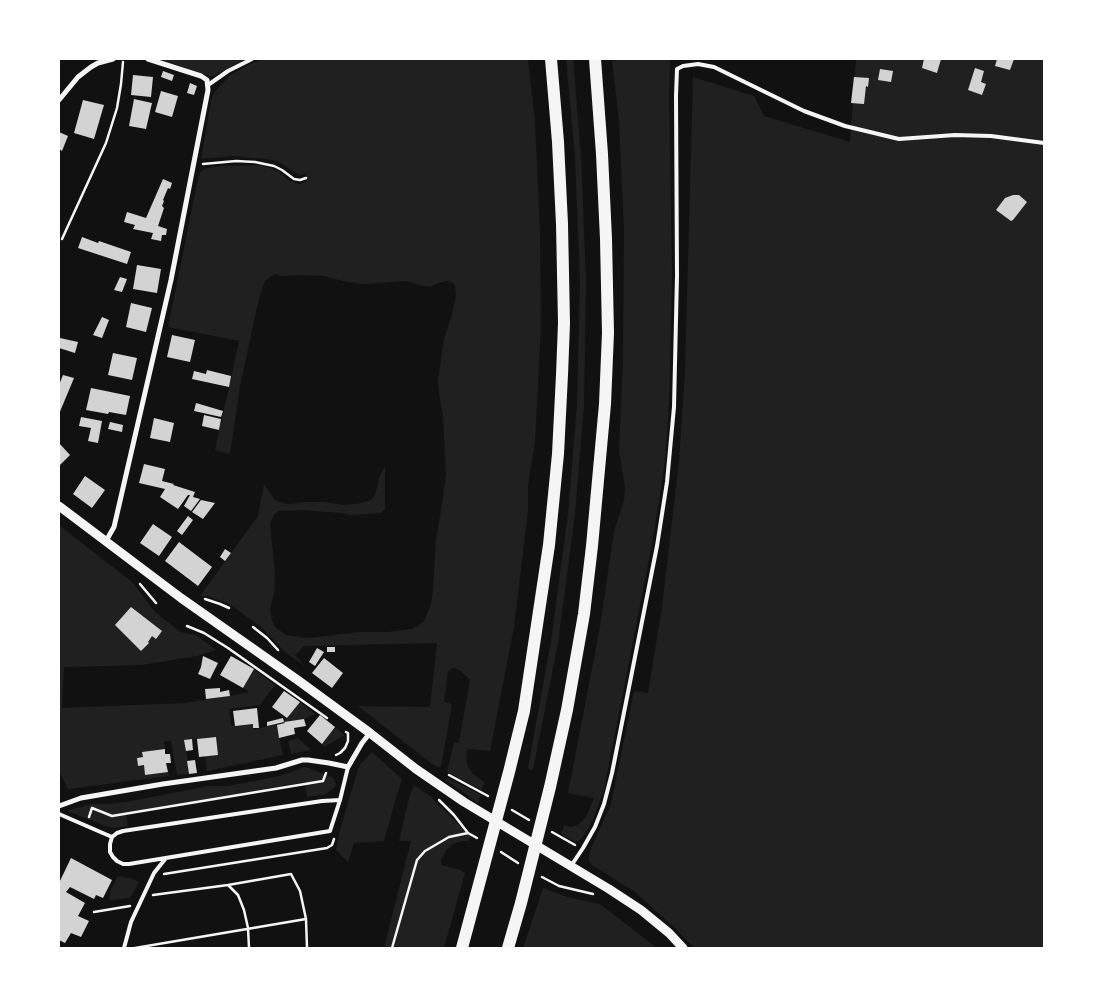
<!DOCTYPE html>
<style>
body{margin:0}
#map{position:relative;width:1103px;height:1007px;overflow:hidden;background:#111;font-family:Lato,sans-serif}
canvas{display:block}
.frame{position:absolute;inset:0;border:60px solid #fff;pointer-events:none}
</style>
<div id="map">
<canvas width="1103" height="1007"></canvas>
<div class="frame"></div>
</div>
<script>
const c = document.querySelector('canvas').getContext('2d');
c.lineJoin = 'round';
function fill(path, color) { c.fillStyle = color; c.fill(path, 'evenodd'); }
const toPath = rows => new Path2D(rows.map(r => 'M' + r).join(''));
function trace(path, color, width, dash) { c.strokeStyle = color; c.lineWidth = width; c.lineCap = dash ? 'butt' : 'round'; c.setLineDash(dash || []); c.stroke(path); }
fill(toPath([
 [160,59,245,59,214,76,209,76],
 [264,59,528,59,535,121,540,233,541,325,535,442,528,486,528,511,514,627,490,751,467,749,466,758,468,767,473,774,484,782,482,790,447,772,454,742,459,743,470,680,462,672,457,669,453,668,448,671,444,702,452,704,441,767,438,767,432,764,358,706,430,707,437,643,304,646,295,655,306,667,286,653,261,627,228,603,207,596,200,596,258,516,264,484,275,500,280,502,289,504,305,502,324,502,344,505,362,503,371,500,375,495,380,475,385,467,385,509,381,513,350,515,340,513,302,510,278,511,274,515,270,524,275,574,274,594,270,609,272,620,275,627,286,635,309,638,360,632,388,632,411,629,418,626,424,621,431,604,433,590,436,539,441,510,446,475,443,416,439,393,438,380,444,339,452,315,456,295,455,285,452,282,446,281,438,283,431,287,423,286,406,281,362,284,347,282,324,276,301,275,281,276,275,274,270,277,265,281,259,298,240,386,230,454,215,450,239,341,168,327,198,179,200,173,204,169,220,166,259,165,270,168,279,172,288,180,299,184,306,182,306,174,300,175,294,172,282,164,273,160,234,156,201,159,211,101,214,93,230,75,250,64],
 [566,59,573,59,581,156,586,283,584,404,575,514,558,643,533,770,530,770,528,768,551,641,568,514,577,404,580,283,575,156],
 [612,59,670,59,669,97,672,276,669,405,666,450,662,482,652,544,604,790,592,822,585,834,580,840,575,842,561,834,564,825,571,827,578,825,586,817,594,798,568,793,600,627,614,531,624,500,625,488,619,450,623,361,624,229,619,122],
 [856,59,1044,59,1044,948,694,948,676,929,635,892,592,865,589,860,589,853,611,804,634,691,648,693,662,607,679,461,685,371,693,77,754,96,764,116,850,142],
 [60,526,132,582,155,612,180,632,196,635,216,650,197,656,142,665,64,667,62,708,184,703,230,696,249,692,243,688,254,669,275,685,260,705,229,709,231,726,253,724,253,730,284,722,284,720,287,718,300,702,315,714,304,719,285,722,285,723,277,725,283,755,207,771,205,756,218,755,216,738,185,740,189,774,177,775,171,741,164,741,165,749,142,752,143,757,137,758,138,766,144,765,145,775,168,772,169,776,68,789,59,771,59,528],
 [335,727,345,735,324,747,322,744],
 [298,738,311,750,291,754,288,741],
 [372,752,402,779,396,798,384,841,354,843,348,862,336,850,340,830,358,769,361,763],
 [306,767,331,777,334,779,336,784,335,787,326,794,307,797,305,782,126,813,128,826,114,828,103,825,67,811,91,804,109,804,126,802,209,786,228,786,279,776,302,768],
 [447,778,481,795,478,803,449,782,446,780],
 [414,785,430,796,470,836,469,841,462,841,453,844,446,850,441,861,441,865,461,870,465,873,444,948,384,948,411,841,399,841,410,794],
 [118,876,133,879,139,882,130,898,109,900,111,889],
 [543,888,567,897,600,904,657,948,523,948]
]), '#202020');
fill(toPath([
 [924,59,941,59,937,73,922,68],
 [997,59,1014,59,1010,70,995,66],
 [975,68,984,71,981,82,986,84,982,95,968,90],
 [880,69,893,71,891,82,878,80],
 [163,71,174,75,172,81,161,77],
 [133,75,153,77,151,97,131,95],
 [854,77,869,78,868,87,866,86,864,104,851,103],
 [190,83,197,86,194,95,187,93],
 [161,91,178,96,172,117,155,112],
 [134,99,152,103,146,129,129,126],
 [83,100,104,105,94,139,74,133],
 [59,132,68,136,62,151,59,149],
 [163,179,172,183,170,189,168,188,163,200,164,201,162,206,164,208,158,226,167,229,166,235,162,235,161,241,151,239,153,233,133,229,135,225,124,222,127,212,146,218],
 [1013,195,1019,195,1027,202,1013,220,1011,221,996,210,1005,198],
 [82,237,98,243,99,241,131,252,127,264,78,248],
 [137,265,161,269,157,293,133,289],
 [120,277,127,279,122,292,114,290],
 [131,303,152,308,146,332,126,327],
 [102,317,109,320,102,338,93,335],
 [172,335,195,340,190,362,167,357],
 [60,338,78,342,75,353,59,348],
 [113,353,137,358,132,380,108,375],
 [207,370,231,376,229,387,192,379,194,371,206,374],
 [63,375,74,378,59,414,59,385],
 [91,388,130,396,126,415,109,412,108,414,86,410],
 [196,403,223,411,221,417,194,411],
 [204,415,221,419,219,430,202,426],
 [81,417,102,421,98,443,88,441,91,428,79,426],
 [154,418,174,423,170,442,150,438],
 [110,422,123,425,122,432,108,429],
 [59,443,70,455,59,466],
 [144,464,165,469,162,481,174,484,173,485,195,492,193,497,200,499,191,511,184,506,190,495,188,495,178,509,160,497,165,489,139,483],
 [85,476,105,490,92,508,73,494],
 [201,500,215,503,203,519,192,512],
 [188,516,193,520,182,535,177,531],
 [153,524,172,537,159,556,140,543],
 [179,542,212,567,198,586,165,561],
 [225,549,231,553,225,561,220,557],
 [131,607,162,631,156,639,152,636,148,642,149,643,141,651,115,625],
 [327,647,335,647,335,652,327,652],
 [317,648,324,652,315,666,309,662],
 [203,656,218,663,210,679,198,674,201,667],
 [231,656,254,669,243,688,220,675],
 [324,658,343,673,332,688,312,673],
 [220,688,220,692,229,690,230,696,206,699,205,689],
 [284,691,300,702,287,718,272,707],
 [257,708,259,728,253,728,253,724,235,726,233,711],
 [320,715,335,727,322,744,307,731],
 [283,718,284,722,267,726,267,722],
 [304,719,306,726,294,728,295,734,279,738,277,725,285,723,284,722],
 [216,737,218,755,199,757,197,739],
 [192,739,193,750,186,751,184,740],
 [165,749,165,754,170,754,171,763,166,763,168,772,145,775,144,765,138,766,137,758,143,757,142,752],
 [195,760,197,773,189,774,187,761],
 [71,858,112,880,103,898,96,895,94,899,70,887,66,892,85,903,78,916,89,921,81,937,71,933,65,943,59,940,59,883]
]), '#d3d3d3');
trace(toPath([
 [203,164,236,161,255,162,274,166,282,170,294,179,300,180,306,178],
 [62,239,106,143,117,108,121,84,123,62],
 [140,584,156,603],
 [205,599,220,604,229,608],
 [187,626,204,633,228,648,327,718],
 [253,627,267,638,278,650],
 [336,755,340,753,345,748,348,741,348,733,346,732],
 [449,775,488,796],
 [439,800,454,815,468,833,477,838],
 [512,810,529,820],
 [89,817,92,808,112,816,323,781,326,773],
 [552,832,575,845],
 [501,852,518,863],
 [164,874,327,848,332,845,334,839],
 [542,877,559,886,593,894],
 [228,885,238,895,244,910,248,928,249,948],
 [153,895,228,885,291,874,300,891,306,919,307,948],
 [94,912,130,906],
 [135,948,306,919],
 [392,948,417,860,425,851,449,837,468,833]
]), '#f5f5f5', 2.5);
trace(toPath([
 [208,85,228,71,252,59],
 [340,800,322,801,123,831,117,833,112,837,110,844,110,852,113,857,117,861,123,864,129,864,330,831,340,800,348,767],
 [59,814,112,837],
 [571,866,583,848,595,827,604,804,612,773,657,546,667,482,674,407,677,276,676,96,677,69,683,66,698,64,714,67,804,111,845,126,899,139,955,135,991,136,1044,143],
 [124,948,131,922,154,873,166,858]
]), '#f5f5f5', 4);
trace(toPath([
 [59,100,78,77,91,67,98,63,113,59],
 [106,541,114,527,171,280,208,90,207,80,201,76,148,59],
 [59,806,81,798,163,784,276,768,302,760,308,760,329,763,348,767,362,743,370,733]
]), '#f5f5f5', 5);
trace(toPath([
 [59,506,181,598,299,681,370,733,416,769,464,802,609,889,641,910,669,933,683,948]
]), '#f5f5f5', 9);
trace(toPath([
 [462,948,509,772,524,711,549,545,558,454,562,375,564,323,562,224,558,142,551,59],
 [508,948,521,903,550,787,567,710,584,614,592,546,605,404,608,333,606,239,602,154,595,59]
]), '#f5f5f5', 12);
</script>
